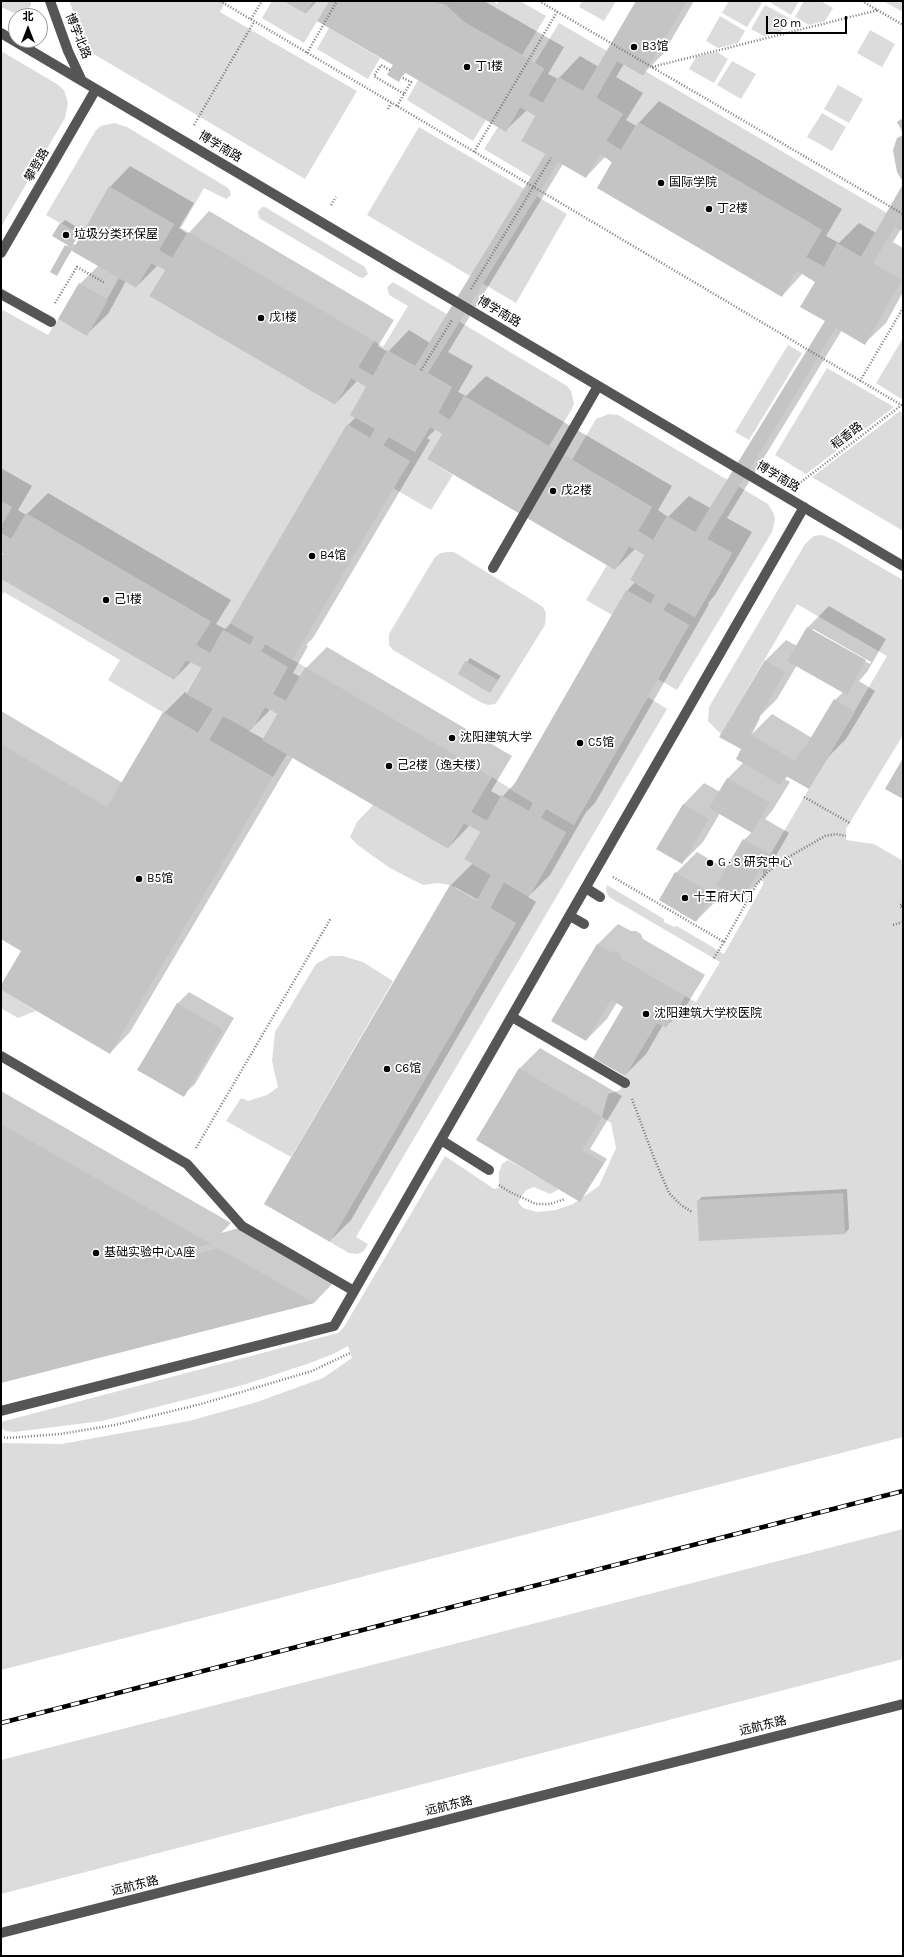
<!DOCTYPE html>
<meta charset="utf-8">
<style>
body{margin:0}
#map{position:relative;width:904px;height:1957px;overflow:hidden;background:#fff;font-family:Karla,"Noto Sans SC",sans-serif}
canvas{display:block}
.frame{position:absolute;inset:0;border:2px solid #000;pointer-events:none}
.north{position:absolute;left:8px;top:8px;width:40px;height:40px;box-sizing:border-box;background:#fff;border:1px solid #999;border-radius:50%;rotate:0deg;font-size:11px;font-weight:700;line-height:16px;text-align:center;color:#000}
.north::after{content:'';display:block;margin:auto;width:14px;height:18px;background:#000;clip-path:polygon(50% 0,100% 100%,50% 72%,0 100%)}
.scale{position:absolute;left:766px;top:16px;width:81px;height:18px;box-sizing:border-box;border:2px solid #000;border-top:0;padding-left:5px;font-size:12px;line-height:14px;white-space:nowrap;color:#000;-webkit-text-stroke:3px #fff;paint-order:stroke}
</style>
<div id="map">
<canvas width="904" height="1957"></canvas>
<div class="frame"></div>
<div class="north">北</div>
<div class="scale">20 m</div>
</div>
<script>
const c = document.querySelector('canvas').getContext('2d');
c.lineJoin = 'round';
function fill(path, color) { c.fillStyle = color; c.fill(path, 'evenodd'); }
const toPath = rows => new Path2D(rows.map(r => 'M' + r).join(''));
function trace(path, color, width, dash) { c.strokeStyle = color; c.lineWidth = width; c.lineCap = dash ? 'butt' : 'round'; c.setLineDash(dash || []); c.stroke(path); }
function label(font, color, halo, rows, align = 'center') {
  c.font = font + ' Karla,"Noto Sans SC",sans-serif'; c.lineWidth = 3.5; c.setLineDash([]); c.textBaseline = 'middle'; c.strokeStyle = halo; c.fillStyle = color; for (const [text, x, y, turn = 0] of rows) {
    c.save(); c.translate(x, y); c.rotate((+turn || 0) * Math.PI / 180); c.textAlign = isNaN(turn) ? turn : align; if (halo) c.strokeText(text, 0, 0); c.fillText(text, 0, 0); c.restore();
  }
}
fill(toPath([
 [1,1,31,1,31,5,27,10,14,13,1,7],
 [69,1,226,1,220,12,357,91,305,179,92,53],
 [272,1,283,1,306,14,313,1,329,1,304,43,262,18],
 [429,1,493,1,497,4,499,1,520,1,546,16,522,55,464,22,446,5],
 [582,1,616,1,604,21,579,7],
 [729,1,759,1,762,3,747,27,722,13],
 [768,1,799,1,791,15],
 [804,1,821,1,833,8,825,21,809,25,795,17],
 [883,1,903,1,903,12],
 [765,5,789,18,781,32,764,36,751,29],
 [720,16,745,31,738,43,718,48,706,41],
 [559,23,607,51,583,91,558,77,543,103,528,95,544,69,535,63],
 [329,28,380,58,368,79,317,49],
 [870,30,895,44,882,67,857,53],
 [1,51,57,84,64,90,68,103,65,118,1,227],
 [717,52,728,59,714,83,689,69,696,57],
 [617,61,643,76,645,71,887,213,861,257,837,243,824,267,806,257,822,230,638,122,621,150,606,141,623,114,596,98],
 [732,61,756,74,741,99,717,85],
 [418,80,486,120,473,141,407,100],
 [838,85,863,99,849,123,824,109],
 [520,107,535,116,521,141,545,154,531,177,484,149,498,127,506,131],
 [822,113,846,127,832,151,807,137],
 [114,123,127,127,228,188,230,191,231,195,226,199,204,188,181,228,188,232,172,258,159,250,174,224,109,187,81,235,46,215,96,130,101,126],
 [419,127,567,214,516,303,367,215],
 [262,207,265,207,365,267,368,274,363,278,359,277,259,218,258,212],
 [151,263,165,270,149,296,335,405,351,378,366,387,375,429,370,438,347,425,230,623,254,637,250,645,223,630,210,653,196,645,210,621,27,514,11,539,1,533,1,526,12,507,1,501,1,309,48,335,58,319,87,335,119,278,136,288],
 [393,282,567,386,571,391,574,403,572,409,549,446,464,396,450,420,438,413,452,387,388,351,373,376,358,367,374,341,383,347,408,306,389,295,387,287],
 [903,338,903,400,876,383],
 [788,345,802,353,749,440,735,432],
 [827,368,894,407,806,474,775,455],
 [900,411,903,413,903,531,812,477],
 [609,414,618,415,768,504,774,514,775,520,772,532,677,690,658,679,689,625,663,610,668,602,695,617,732,553,667,516,653,540,638,531,652,507,572,460,596,419],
 [430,427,442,434,427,459,453,475,431,510,393,488,383,445,389,437,415,452],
 [822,535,834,540,903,580,903,735,846,829,846,840,874,844,903,861,903,1437,1,1670,1,1443,61,1444,189,1421,257,1402,323,1378,352,1358,348,1346,333,1354,310,1363,243,1385,102,1421,14,1432,6,1431,1,1428,1,1422,338,1333,344,1327,445,1156,494,1189,499,1188,499,1173,502,1164,508,1160,559,1189,550,1194,534,1187,526,1190,518,1202,523,1208,537,1212,556,1210,573,1204,599,1186,616,1148,611,1123,602,1117,608,1094,620,1090,625,1076,657,1023,666,1028,685,996,696,1002,720,962,609,897,606,891,607,885,664,919,664,922,674,927,677,926,724,954,763,885,763,867,887,656,797,604,721,734,708,721,709,707,805,544,814,536],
 [629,546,644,555,630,580,655,595,651,604,626,590,612,615,586,600,607,565,615,570],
 [448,552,454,552,543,607,546,613,545,625,499,699,495,704,488,705,480,702,393,650,389,645,389,634,435,557,441,553],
 [1,579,174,680,186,660,201,668,186,693,213,709,198,733,108,680,120,660,4,592,1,597],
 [265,644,305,667,286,701,273,694,261,651],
 [648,697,667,709,356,1237,368,1244,364,1251,358,1254,349,1253,330,1242,516,923,490,908,504,882,529,897,566,833,541,818,546,809,574,825],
 [265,707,277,714,262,740,287,754,273,777,209,740,223,716,251,731],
 [492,777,533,803,529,811,501,796,487,821,471,812],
 [373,805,448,849,464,823,480,832,464,859,491,875,477,900,450,885,438,883,423,885,390,868,359,846,350,837,357,822],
 [330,956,343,956,363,962,393,981,291,1157,226,1121,241,1098,248,1101,267,1095,278,1087,272,1061,275,1032,316,964],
 [1,990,36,1011,18,1018,1,1008],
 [903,1529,903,1659,1,1894,1,1760]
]), '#dcdcdc');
fill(toPath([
 [285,1,317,1,306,13],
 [330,1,484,1,564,47,548,74,558,79,580,56,599,67,637,1,694,1,663,54,643,74,624,64,616,77,643,93,626,120,636,126,659,101,842,209,826,236,839,243,859,223,876,233,903,186,903,230,901,229,893,242,903,248,903,292,886,323,865,343,842,330,727,518,752,532,715,595,708,603,709,604,595,803,586,812,550,875,528,897,536,902,351,1220,330,1241,265,1204,451,885,473,863,481,832,470,825,448,848,293,757,130,1032,110,1053,1,989,23,951,1,938,1,711,123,783,164,713,185,692,188,693,203,668,191,662,174,679,1,577,1,559,4,553,1,551,1,468,32,486,18,510,26,515,48,493,231,600,216,624,225,629,231,623,348,425,356,417,367,387,357,381,335,404,166,270,158,265,136,287,126,281,108,314,87,334,80,284,99,265,72,250,57,274,68,244,61,224,65,220,82,230,73,244,76,245,110,187,130,166,194,203,179,228,188,234,209,211,394,320,378,346,388,352,409,330,430,343,546,154,537,116,527,110,506,130,407,72,398,80,394,65],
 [605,157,782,296,803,273,816,281,826,321,710,508,689,496,668,517,658,510,672,486,486,376,466,396,458,392,473,366,448,352,563,164,586,177],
 [436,429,615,569,635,549,646,555,635,582,627,591,518,780,502,797,491,791,512,756,327,647,306,668,301,677,293,673,308,646,306,645,313,638,430,440,427,438],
 [271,709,279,714,264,739,249,731],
 [455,887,482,902,481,904,455,889],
 [829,606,886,639,867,672,859,681,875,691,846,739,829,756,809,788,788,776,785,779,790,782,772,811,765,819,789,833,763,878,742,899,724,888,717,900,696,921,676,873,697,852,726,869,744,840,752,832,720,813,703,842,682,863,657,849,684,804,704,783,720,792,728,778,743,763,745,745,765,661,786,640,797,646,808,627],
 [813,629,871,662,870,664,813,631],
 [797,665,843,692,835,700,812,738,772,714,752,734,760,718,759,717,777,699],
 [470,658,501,676,489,692,459,673],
 [618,924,631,931,636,931,641,934,643,939,705,975,686,1006,666,1027,663,1025,646,1054,625,1075,625,1007,617,1002,607,1019,586,1040,597,945],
 [189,992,234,1018,195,1084,183,1095,177,1004],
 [540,1048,622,1096,590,1149,607,1159,580,1201,519,1069],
 [1,1091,231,1223,221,1233,239,1228,334,1282,314,1303,1,1382],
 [847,1189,849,1229,845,1233,698,1201,702,1197]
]), '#0003');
fill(toPath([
 [283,1,313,1,306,14],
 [329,1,429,1,446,5,464,22,544,68,528,95,543,103,558,77,583,91,636,1,687,1,643,76,617,61,596,98,623,114,606,141,621,150,638,122,822,230,806,257,824,267,837,243,861,257,903,184,903,231,895,227,873,263,902,280,865,345,836,328,707,539,732,553,695,617,668,602,663,610,689,625,574,825,546,809,541,818,566,832,529,897,504,882,490,908,516,923,330,1242,264,1204,450,885,477,900,491,875,464,859,480,832,464,823,448,849,262,740,277,714,265,707,251,731,223,716,209,740,273,777,110,1054,1,990,1,985,21,951,1,939,1,744,107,807,163,712,198,733,213,709,186,694,201,668,186,660,174,680,1,579,1,557,3,554,1,552,1,533,11,539,26,513,211,622,196,645,210,653,223,630,250,645,254,637,230,623,347,424,370,438,375,429,350,415,366,387,351,378,335,405,149,296,165,270,151,263,136,288,72,251,109,186,174,224,159,250,172,258,188,232,374,341,358,367,373,376,387,350,415,366,545,154,521,141,535,116,520,107,506,132,404,72,399,82,387,75,393,65,317,21],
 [600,154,612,162,597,188,782,297,797,271,815,282,800,307,825,321,695,532,667,516,653,540,638,531,652,507,464,396,450,420,438,413,452,387,428,373,558,162,586,178],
 [430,427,442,434,427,459,615,570,629,546,644,555,630,580,655,595,651,604,626,590,511,790,533,803,529,811,501,795,487,821,471,812,492,777,305,667,286,701,273,694,288,667,261,651,265,644,292,660,410,461,383,445,389,437,415,452],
 [903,118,903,133,897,122],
 [903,135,903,182,897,172,893,150,897,138],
 [60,223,79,234,71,247,52,236],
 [65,245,72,249,57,276,50,272],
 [79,283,108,300,87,336,58,319],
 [1,501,12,507,1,526],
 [807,627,866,660,847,695,787,661],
 [765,660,785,672,750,734,795,761,803,748,804,749,834,699,855,712,809,789,786,776,780,785,736,759,741,749,719,737],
 [465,661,498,680,490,693,458,674],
 [903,758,903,799,885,789],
 [727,778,770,803,752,833,709,808],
 [683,804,709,819,682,864,656,849],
 [743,839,769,854,742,900,716,885],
 [675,872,713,894,696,922,659,900],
 [597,944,609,952,615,951,620,954,622,959,685,996,666,1028,657,1023,625,1076,593,1058,623,1007,611,1000,586,1041,551,1021],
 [177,1003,223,1030,184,1097,137,1070],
 [519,1068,602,1117,582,1150,604,1163,580,1202,476,1140],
 [1,1124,211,1244,190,1250,191,1256,218,1248,314,1303,1,1383],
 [843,1193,845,1234,699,1241,697,1200]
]), '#c4c4c4');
trace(toPath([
 [220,1,903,406],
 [539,1,903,214],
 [862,1,903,25],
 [251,19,262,1],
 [307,53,337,1],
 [652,67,878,10],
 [390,70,381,65,374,76,404,94],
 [397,106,411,82,401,77],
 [388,109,391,103],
 [194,125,254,22],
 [474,152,557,12],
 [331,205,336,197],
 [471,289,551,158],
 [55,303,77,267,105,283],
 [421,370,452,320],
 [860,381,903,308],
 [801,482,903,404],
 [804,797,850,823],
 [613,877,724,942,757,884,768,872,780,862,825,836,836,834,846,836],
 [903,902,900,906,903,908],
 [893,925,903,922],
 [714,958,724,942],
 [632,1099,654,1158,669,1193,681,1205,692,1212],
 [196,1148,331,918],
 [499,1185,508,1191,536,1204,550,1204,565,1199],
 [1,1437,8,1438,60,1434,115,1425,201,1404,312,1371,350,1353]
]), '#777', 2.5, [1, 2]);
trace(toPath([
 [50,1,68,51,82,81],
 [1,33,903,566],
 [1,253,96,89],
 [1,294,51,322],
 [493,568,598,386],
 [586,888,600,897],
 [570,916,584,924],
 [512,1017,625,1083],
 [1,1056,187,1164,242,1226,354,1291],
 [441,1140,489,1170],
 [1,1411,334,1326,804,507],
 [1,1933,903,1704]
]), '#555', 10);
const rail = toPath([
 [1,1723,903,1491]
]);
trace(rail, '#000', 4.5);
trace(rail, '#fff', 3, [9]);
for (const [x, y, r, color] of [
 [634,47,4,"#000"],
 [467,67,4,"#000"],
 [661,183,4,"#000"],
 [709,209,4,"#000"],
 [66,235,4,"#000"],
 [261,318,4,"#000"],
 [553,491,4,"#000"],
 [312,556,4,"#000"],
 [106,600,4,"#000"],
 [452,738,4,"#000"],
 [580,743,4,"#000"],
 [389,766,4,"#000"],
 [710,863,4,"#000"],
 [139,879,4,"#000"],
 [685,898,4,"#000"],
 [646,1014,4,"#000"],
 [387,1069,4,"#000"],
 [96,1253,4,"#000"]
]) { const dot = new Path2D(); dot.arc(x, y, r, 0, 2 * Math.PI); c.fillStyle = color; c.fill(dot); trace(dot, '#fff', 1.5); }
label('12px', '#000', '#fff', [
 ["博学北路",78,36,68],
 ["博学南路",220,147,31],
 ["攀登路",37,165,-60],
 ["博学南路",499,312,31],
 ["稻香路",847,436,-37],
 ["博学南路",778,477,31],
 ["远航东路",763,1726,-14],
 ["远航东路",449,1806,-14],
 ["远航东路",135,1886,-14]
]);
label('12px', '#000', '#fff', [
 ["B3馆",642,47],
 ["丁1楼",475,67],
 ["国际学院",669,183],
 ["丁2楼",717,209],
 ["垃圾分类环保屋",74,235],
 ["戊1楼",269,318],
 ["戊2楼",561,491],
 ["B4馆",320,556],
 ["己1楼",114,600],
 ["沈阳建筑大学",460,738],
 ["C5馆",588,743],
 ["己2楼（逸夫楼）",397,766],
 ["G · S 研究中心",718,863],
 ["B5馆",147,879],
 ["十王府大门",693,898],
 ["沈阳建筑大学校医院",654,1014],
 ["C6馆",395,1069],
 ["基础实验中心A座",104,1253]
], 'left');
</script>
